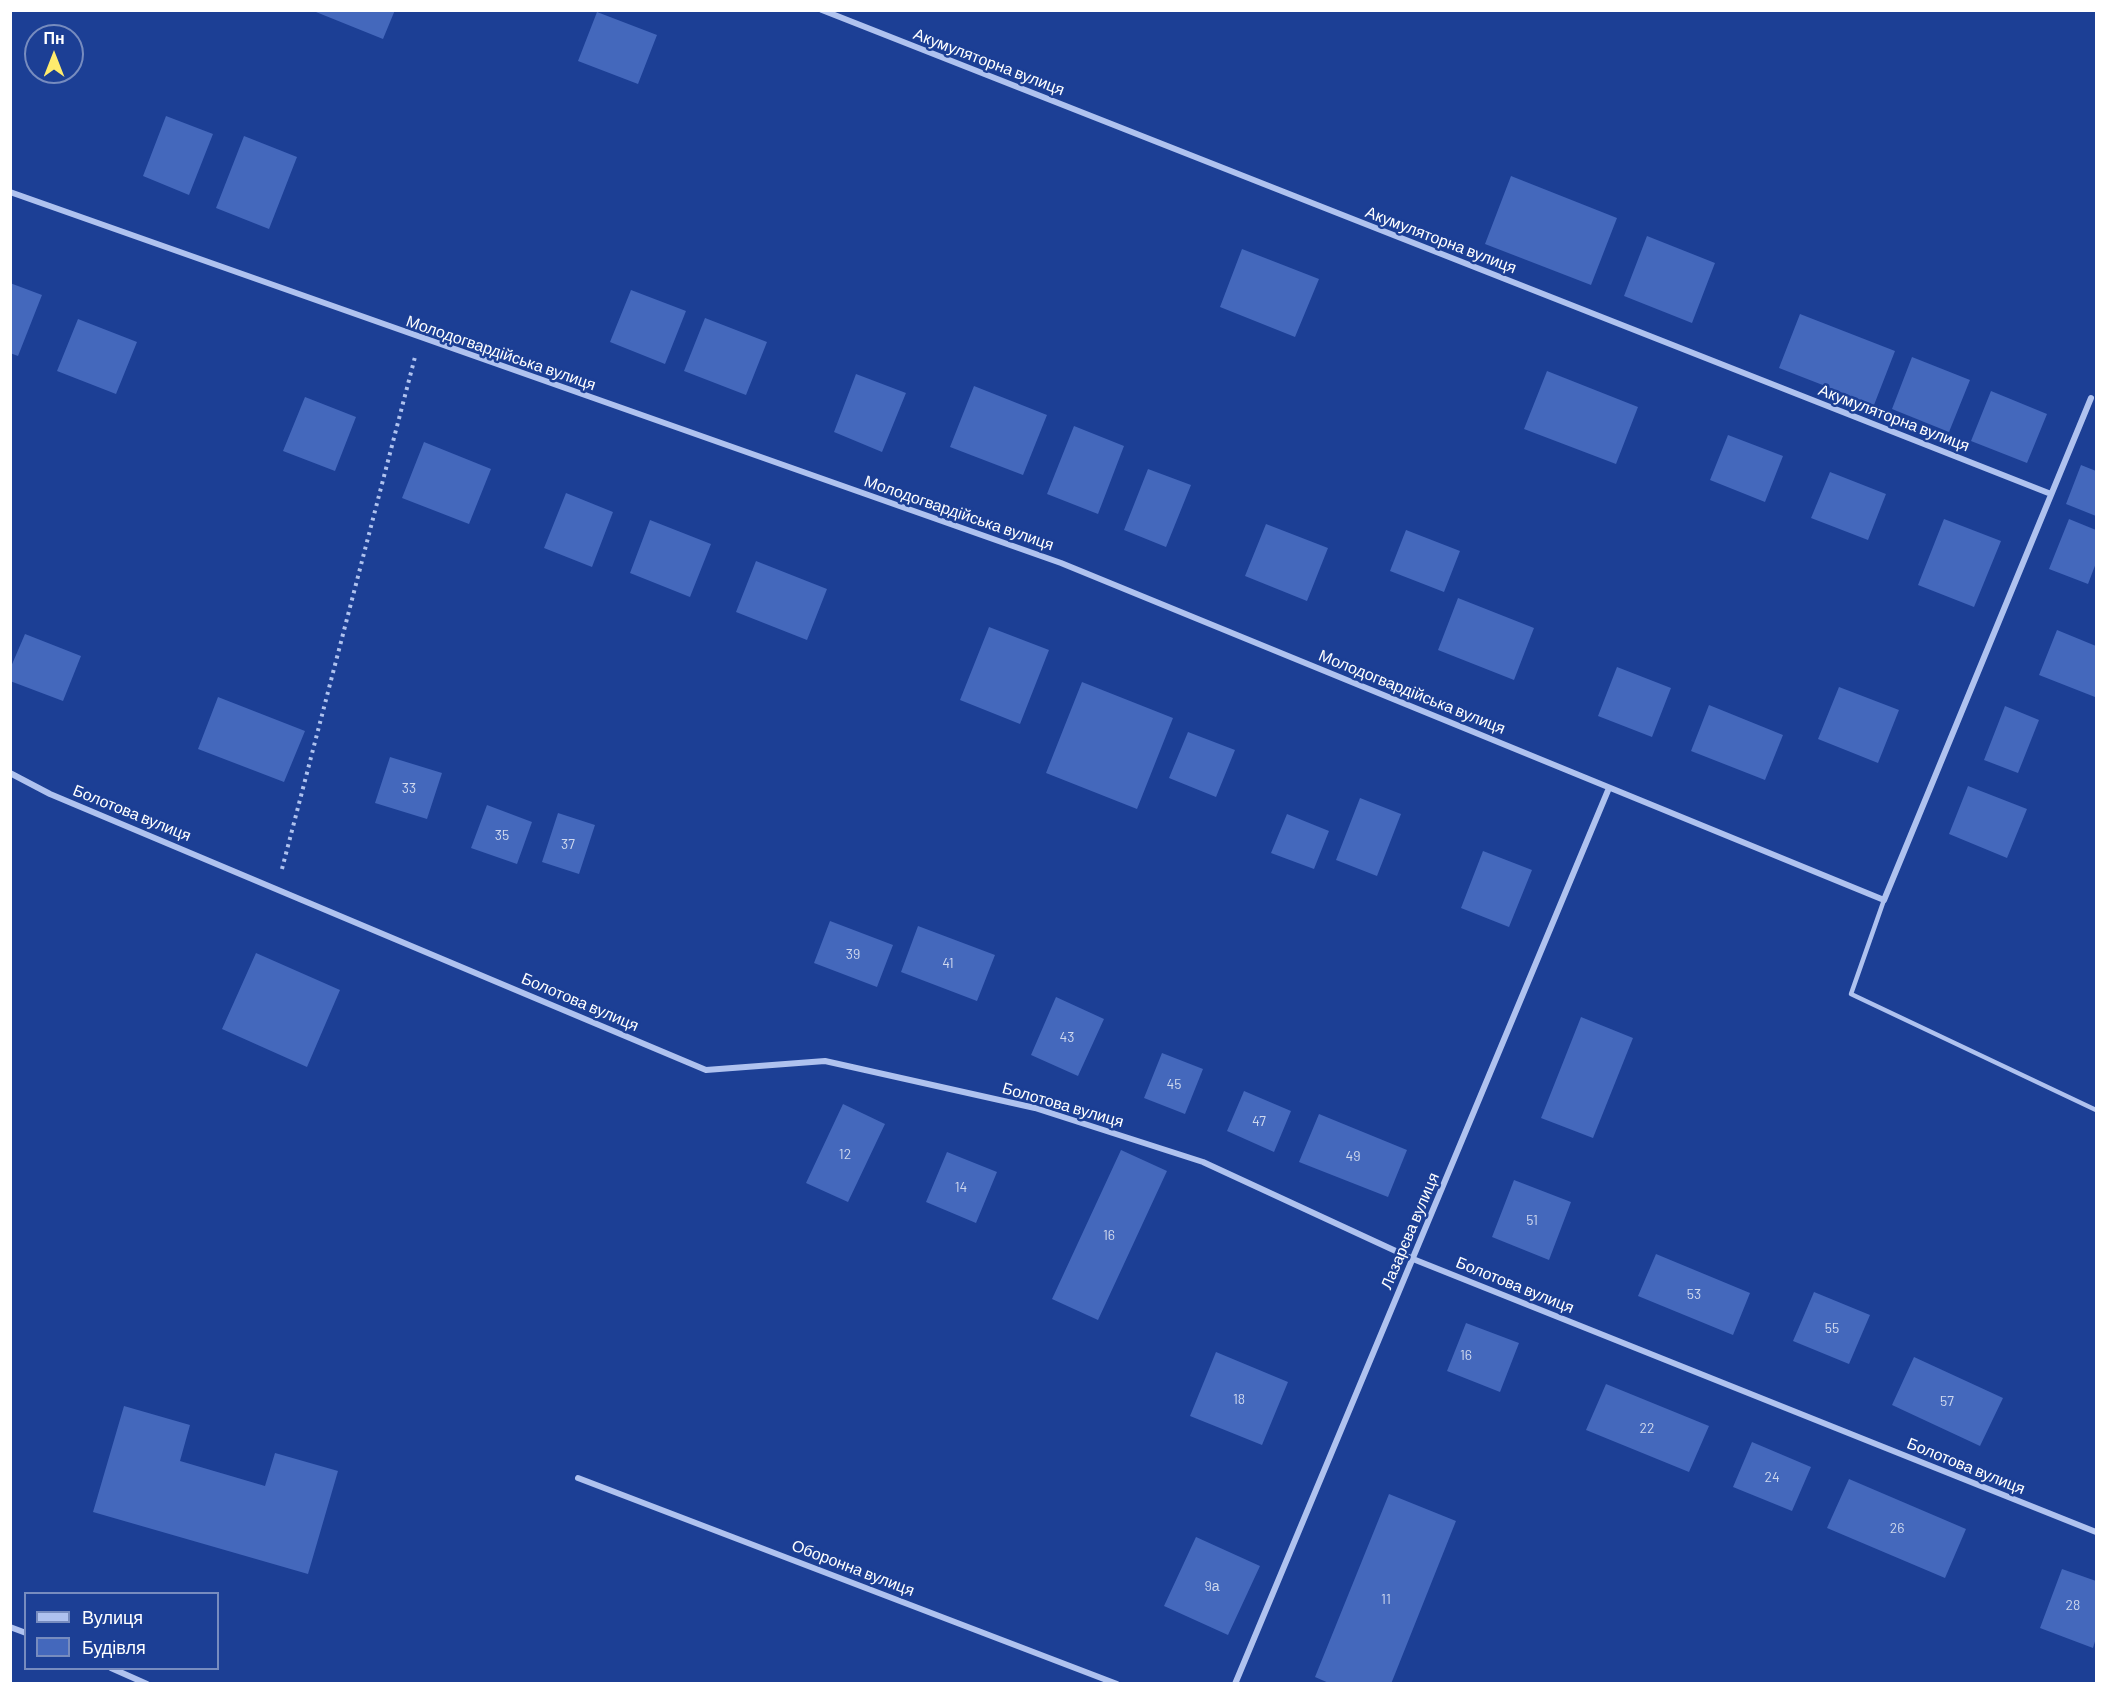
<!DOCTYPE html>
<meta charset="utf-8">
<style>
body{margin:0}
#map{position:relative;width:2107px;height:1694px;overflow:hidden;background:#1c3f95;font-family:Barlow,sans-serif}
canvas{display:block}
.frame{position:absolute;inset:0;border:12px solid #fff;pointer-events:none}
.legend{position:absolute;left:24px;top:1592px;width:195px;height:78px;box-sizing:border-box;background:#1c3f95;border:2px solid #778cbf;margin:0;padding:8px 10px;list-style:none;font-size:18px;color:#fff}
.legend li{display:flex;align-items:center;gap:12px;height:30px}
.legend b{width:30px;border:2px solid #778cbf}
.north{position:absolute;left:24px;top:24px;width:60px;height:60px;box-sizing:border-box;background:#1c3f95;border:2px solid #778cbf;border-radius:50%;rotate:0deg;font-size:16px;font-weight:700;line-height:24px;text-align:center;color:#fff}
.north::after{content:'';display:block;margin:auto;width:21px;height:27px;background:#ffeb6d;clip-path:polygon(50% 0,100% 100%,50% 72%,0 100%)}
</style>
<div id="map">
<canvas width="2107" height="1694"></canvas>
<div class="frame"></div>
<ul class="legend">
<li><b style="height:8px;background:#afc2ef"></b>Вулиця</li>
<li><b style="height:16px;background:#4468bc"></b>Будівля</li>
</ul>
<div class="north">Пн</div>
</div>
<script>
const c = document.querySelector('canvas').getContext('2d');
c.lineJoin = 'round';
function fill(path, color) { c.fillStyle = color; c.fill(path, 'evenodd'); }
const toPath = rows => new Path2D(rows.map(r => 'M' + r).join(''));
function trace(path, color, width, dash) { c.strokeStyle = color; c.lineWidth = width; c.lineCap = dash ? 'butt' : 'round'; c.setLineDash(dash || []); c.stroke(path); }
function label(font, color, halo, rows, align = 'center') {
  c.font = font + ' Barlow,sans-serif'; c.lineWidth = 5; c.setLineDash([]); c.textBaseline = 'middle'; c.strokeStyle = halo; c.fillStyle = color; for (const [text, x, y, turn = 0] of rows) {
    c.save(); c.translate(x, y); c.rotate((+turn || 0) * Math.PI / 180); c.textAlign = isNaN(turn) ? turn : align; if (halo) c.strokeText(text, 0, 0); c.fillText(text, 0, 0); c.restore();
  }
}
fill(toPath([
 [311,10,395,10,383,39],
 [597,12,657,35,638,84,578,61],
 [166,116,213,134,189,195,143,176],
 [244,136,297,157,269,229,216,208],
 [1511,176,1617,218,1591,285,1485,244],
 [1647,236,1715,263,1692,323,1624,296],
 [1242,249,1319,279,1295,337,1220,307],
 [10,283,42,295,18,356,10,353],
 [631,290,686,311,665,364,610,342],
 [1800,314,1895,351,1874,405,1779,368],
 [705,318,767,342,746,395,684,371],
 [78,319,137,342,116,394,57,371],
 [1912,357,1970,380,1949,432,1892,409],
 [1547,371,1638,407,1616,464,1524,429],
 [856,374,906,393,882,452,834,432],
 [974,386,1047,415,1023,475,950,447],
 [1991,391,2047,414,2027,463,1971,441],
 [305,397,356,417,335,471,283,451],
 [1074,426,1124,446,1098,514,1047,494],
 [1728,435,1783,456,1765,502,1710,480],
 [424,442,491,469,469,524,402,498],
 [2081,465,2096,471,2096,516,2066,504],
 [1148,469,1191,485,1166,547,1124,530],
 [1830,472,1886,494,1868,540,1811,518],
 [566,493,613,512,592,567,544,548],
 [1944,519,2001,541,1974,607,1918,585],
 [2069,519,2096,530,2096,563,2088,584,2049,569],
 [650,520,711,544,690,597,630,573],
 [1266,524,1328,548,1307,601,1245,576],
 [1406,530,1460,551,1444,592,1390,571],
 [756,561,827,589,807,640,736,612],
 [1458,598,1534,628,1514,680,1438,650],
 [989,627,1049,650,1020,724,960,700],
 [2057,630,2096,646,2095,697,2039,675],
 [25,634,81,656,63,701,10,681,10,669],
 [1617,667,1671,688,1652,737,1598,716],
 [1082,682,1173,718,1137,809,1046,773],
 [1839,687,1899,710,1878,763,1818,739],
 [218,697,305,731,284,782,198,749],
 [1709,705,1783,735,1765,780,1691,751],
 [2005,706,2039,720,2018,773,1984,760],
 [1188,732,1235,750,1216,797,1169,778],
 [390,757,442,773,427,819,375,803],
 [1968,786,2027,809,2007,858,1949,834],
 [1360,798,1401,814,1377,876,1336,860],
 [487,805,532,822,517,864,471,848],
 [558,813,595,825,579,874,542,862],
 [1287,814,1329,831,1314,869,1271,853],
 [1483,851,1532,870,1509,927,1461,908],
 [830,921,893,945,877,987,814,963],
 [918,926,995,955,977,1001,901,972],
 [256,953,340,990,307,1067,222,1029],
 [1056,997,1104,1019,1078,1076,1031,1055],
 [1581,1017,1633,1038,1593,1138,1541,1118],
 [1162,1053,1203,1069,1185,1114,1144,1098],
 [1244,1091,1291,1111,1274,1152,1227,1131],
 [843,1104,885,1124,848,1202,806,1183],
 [1319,1114,1407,1150,1388,1197,1299,1162],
 [1121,1150,1167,1171,1098,1320,1052,1299],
 [947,1152,997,1172,976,1223,926,1202],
 [1514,1180,1571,1202,1549,1260,1492,1237],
 [1656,1254,1750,1293,1733,1335,1638,1296],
 [1814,1292,1870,1315,1849,1364,1793,1341],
 [1466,1323,1519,1343,1500,1392,1447,1371],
 [1216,1352,1288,1382,1262,1445,1190,1416],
 [1914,1357,2003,1398,1980,1446,1892,1405],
 [1606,1384,1709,1426,1689,1472,1586,1430],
 [124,1406,190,1425,180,1461,265,1486,275,1453,338,1471,308,1574,93,1512],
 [1752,1442,1811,1467,1792,1511,1733,1487],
 [1849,1479,1966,1529,1945,1578,1827,1528],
 [1389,1494,1456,1521,1391,1684,1331,1684,1315,1677],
 [1196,1537,1260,1566,1228,1635,1164,1606],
 [2062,1569,2096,1581,2096,1638,2093,1648,2040,1628]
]), '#4468bc');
trace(toPath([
 [282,869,415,357]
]), '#afc2ef', 4, [3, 4.5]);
trace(toPath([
 [1884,900,1851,994,2096,1110]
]), '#afc2ef', 4.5);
trace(toPath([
 [822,10,2051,494],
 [10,192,1061,563,1884,900,2091,398],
 [10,773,50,794,706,1070,825,1061,1035,1108,1203,1162,1413,1259,2096,1532],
 [578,1478,1117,1684],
 [10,1627,26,1633],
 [111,1668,147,1684],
 [1235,1684,1609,788]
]), '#afc2ef', 6);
label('14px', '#d0d9ee', null, [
 ["33",409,788],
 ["35",502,835],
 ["37",568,844],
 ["39",853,954],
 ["41",948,963],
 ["43",1067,1037],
 ["45",1174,1084],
 ["47",1259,1121],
 ["12",845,1154],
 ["49",1353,1156],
 ["14",961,1187],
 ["51",1532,1220],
 ["16",1109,1235],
 ["53",1694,1294],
 ["55",1832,1328],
 ["16",1466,1355],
 ["18",1239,1399],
 ["57",1947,1401],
 ["22",1647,1428],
 ["24",1772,1477],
 ["26",1897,1528],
 ["9а",1212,1586],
 ["11",1386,1599],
 ["28",2073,1605]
]);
label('16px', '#fff', '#1c3f95', [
 ["Акумуляторна вулиця",989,62,21],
 ["Акумуляторна вулиця",1441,240,21],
 ["Молодогвардійська вулиця",501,353,19],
 ["Акумуляторна вулиця",1894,418,21],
 ["Молодогвардійська вулиця",959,513,19],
 ["Молодогвардійська вулиця",1412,692,22],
 ["Болотова вулиця",132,813,22],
 ["Болотова вулиця",580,1002,23],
 ["Болотова вулиця",1063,1105,16],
 ["Лазарєва вулиця",1410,1231,-67],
 ["Болотова вулиця",1515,1285,22],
 ["Болотова вулиця",1966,1466,22],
 ["Оборонна вулиця",853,1568,21]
]);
</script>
